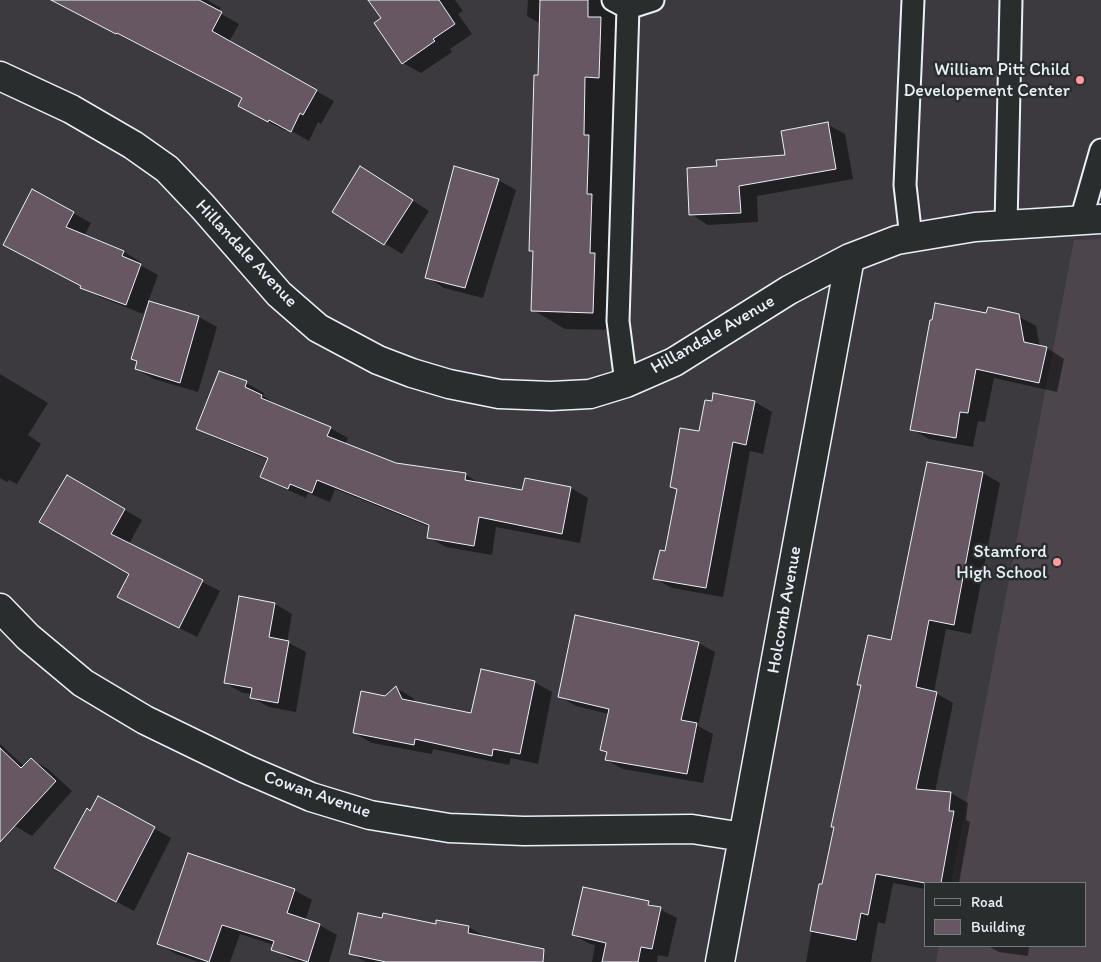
<!DOCTYPE html>
<style>
body{margin:0}
#map{position:relative;width:1101px;height:962px;overflow:hidden;background:#3c3a3e;font-family:Itim,sans-serif}
canvas{display:block}
.legend{position:absolute;left:924px;top:882px;width:162px;height:65px;box-sizing:border-box;background:#2a2d2e;border:1px solid #767b7f;margin:0;padding:6px 9px;list-style:none;font-size:15px;color:#e8f1f8}
.legend li{display:flex;align-items:center;gap:10px;height:25px}
.legend b{width:25px;border:1px solid #767b7f}
</style>
<div id="map">
<canvas width="1101" height="962"></canvas>
<ul class="legend">
<li><b style="height:6px;background:#2a2d2e"></b>Road</li>
<li><b style="height:14px;background:#675762"></b>Building</li>
</ul>
</div>
<script>
const c = document.querySelector('canvas').getContext('2d');
c.lineJoin = 'round';
function fill(path, color) { c.fillStyle = color; c.fill(path, 'evenodd'); }
const toPath = rows => new Path2D(rows.map(r => 'M' + r).join(''));
function trace(path, color, width, dash) { c.strokeStyle = color; c.lineWidth = width; c.lineCap = dash ? 'butt' : 'round'; c.setLineDash(dash || []); c.stroke(path); }
function label(font, color, halo, rows, align = 'center') {
  c.font = font + ' Itim,sans-serif'; c.lineWidth = 5; c.setLineDash([]); c.textBaseline = 'middle'; c.strokeStyle = halo; c.fillStyle = color; for (const [text, x, y, turn = 0] of rows) {
    c.save(); c.translate(x, y); c.rotate((+turn || 0) * Math.PI / 180); c.textAlign = isNaN(turn) ? turn : align; if (halo) c.strokeText(text, 0, 0); c.fillText(text, 0, 0); c.restore();
  }
}
fill(toPath([
 [1101,239,1101,962,936,962,939,946,1085,946,1085,883,951,883,1074,240]
]), '#4c464c');
fill(toPath([
 [52,0,207,0,221,8,218,12,239,24,229,42,334,101,321,124,318,122,309,141,288,129,286,131,257,116,243,99],
 [386,0,455,0,463,11,458,14,472,34,450,49,452,52,421,73,403,63,375,24,383,19],
 [528,0,620,0,625,330,565,329,533,310,534,253,530,250,541,24,527,16],
 [827,124,845,134,853,179,757,196,758,222,708,225,691,214,718,167,787,157],
 [378,178,429,211,402,254,333,212],
 [498,180,516,190,483,298,444,288,427,277],
 [73,213,91,223,84,236,124,252,141,262,140,265,158,275,148,302,199,317,217,327,198,392,154,379,136,369,138,362,132,359,149,306,147,305,143,314,100,297,82,286,22,255],
 [987,315,1018,316,1036,326,1040,347,1047,348,1064,359,1057,392,994,378,985,422,978,421,973,447,929,439,911,429],
 [0,374,48,403,28,435,41,444,17,484,9,480,7,482,0,478],
 [246,383,264,393,263,396,260,396,259,404,263,396,279,406,330,428,348,438,345,444,395,464,466,475,483,485,523,491,571,488,588,498,580,543,496,527,492,555,446,547,428,537,430,527,335,489,330,502,308,493,306,498,279,486,262,476,269,460,215,438,197,428],
 [755,402,772,412,763,454,750,451,723,597,672,588,654,578,666,553,678,490,672,487,700,433],
 [928,463,983,473,1000,483,971,634,946,629,934,692,953,703,935,792,951,793,968,803,966,820,970,822,959,883,925,883,925,889,893,883,885,924,878,922,871,962,806,962,820,885,823,886,835,828,833,826,862,686,859,684,892,641],
 [67,476,142,520,129,544,220,591,197,637,119,597,131,573],
 [275,604,292,614,287,642,306,652,296,712,269,707,251,697,252,694,243,693,225,683],
 [698,643,715,652,698,726,713,734,703,783,623,769,606,760,608,753,601,750,609,714,576,706,559,696],
 [534,682,552,692,538,764,511,758,509,765,433,749,432,754,372,743,354,733,385,697,396,688,413,698,416,703,472,714],
 [0,744,25,767,31,759,48,769,72,791,32,836,15,826,0,812],
 [98,797,171,838,134,911,73,878,90,812],
 [294,890,312,900,305,921,319,925,337,935,329,962,299,962,290,959,273,949,274,945,240,934,230,962,199,962,176,954,158,943],
 [648,903,677,918,668,957,658,955,657,962,592,962,595,945,590,944,573,935],
 [383,920,437,925,437,921,469,927,487,938,505,962,366,962,350,953],
 [991,946,1029,946,1028,956,999,952,990,947]
]), '#0007');
const building = toPath([
 [51,0,199,0,222,12,212,31,317,90,303,115,300,113,291,132,269,120,268,122,238,106,242,98,117,33,116,34,51,0],
 [368,0,439,0,455,24,433,39,435,41,402,64,374,23,381,18,368,0],
 [540,0,588,0,588,17,601,17,599,78,585,77,584,135,589,135,587,194,592,194,590,253,595,253,593,313,531,311,533,251,529,251,534,75,538,75,540,0],
 [828,122,836,169,739,186,741,213,689,215,687,168,717,166,716,160,785,155,781,131,828,122],
 [360,166,413,200,384,245,332,212,360,166],
 [454,166,499,179,465,288,425,278,454,166],
 [32,189,74,212,66,227,124,251,122,256,141,264,126,305,80,288,81,286,3,245,32,189],
 [149,301,199,316,180,383,135,369,137,361,131,359,149,301],
 [935,303,986,313,988,307,1019,314,1024,342,1047,347,1039,383,976,369,968,413,960,412,956,438,910,430,930,320,932,320,935,303],
 [219,371,247,381,245,387,262,395,261,398,331,427,327,436,396,463,466,473,465,480,522,490,525,478,571,487,562,534,479,517,474,546,427,538,429,525,317,480,312,493,290,484,288,489,260,477,268,458,196,429,219,371],
 [713,393,755,401,746,445,733,442,706,588,653,579,660,550,665,551,677,489,670,487,680,428,699,431,705,400,712,401,713,393],
 [927,462,983,472,954,625,929,620,916,687,937,692,916,789,951,792,949,811,954,811,941,883,925,883,876,874,868,915,861,913,856,940,810,931,819,884,822,884,834,827,831,827,861,685,857,685,868,635,891,640,927,462],
 [67,475,125,509,111,534,203,580,179,628,117,597,129,574,39,522,67,475],
 [239,596,275,603,269,637,289,641,278,703,250,698,252,688,224,683,239,596],
 [575,615,699,642,681,720,697,723,687,774,605,760,607,752,600,750,609,709,558,697,575,615],
 [481,669,535,681,520,754,493,749,492,756,415,739,414,745,353,733,361,691,385,696,396,686,402,699,471,713,481,669],
 [0,748,21,768,31,758,56,781,0,842,0,748],
 [98,796,155,827,116,902,54,868,87,808,90,811,98,796],
 [188,853,295,889,287,913,320,924,308,962,271,950,274,941,222,925,209,962,157,944,188,853],
 [583,887,649,901,648,905,661,907,652,949,641,947,638,962,602,962,606,943,572,935,583,887],
 [358,913,382,918,383,913,436,924,436,920,469,926,468,933,544,949,543,962,386,962,349,954,358,913]
]);
fill(building, '#675762');
trace(building, '#e8f1f8', 1);
const lane = toPath([
 [613,0,628,8,653,0],
 [1081,220,1101,150],
 [1006,225,1011,0],
 [911,238,905,185,913,0],
 [626,383,618,321,628,8]
]);
const street = toPath([
 [0,76,71,109,133,145,167,169,203,207,279,294,318,328,378,360,412,373,449,384,499,394,551,396,590,394,626,383,674,362,789,290,850,258,897,240,975,227,1101,219],
 [0,608,28,637,83,683,145,720,246,769,311,797,370,815,449,828,524,831,692,829,743,837],
 [720,962,850,258]
]);
trace(lane, '#e8f1f8', 25);
trace(street, '#e8f1f8', 31);
trace(lane, '#2a2d2e', 21);
trace(street, '#2a2d2e', 28);
for (const [x, y, r, color] of [
 [1080,80,5,"#ff9aa2"],
 [1057,562,5,"#ff9aa2"]
]) { const dot = new Path2D(); dot.arc(x, y, r, 0, 2 * Math.PI); c.fillStyle = color; c.fill(dot); trace(dot, '#2a2d2e', 2); }
label('18px', '#e8f1f8', '#2a2d2e', [
 ["William Pitt Child",1070,70],
 ["Developement Center",1070,91],
 ["Stamford",1047,552],
 ["High School",1047,573]
], 'right');
label('18px', '#e8f1f8', '#2a2d2e', [
 ["Hillandale Avenue",246,254,47],
 ["Hillandale Avenue",713,335,-30],
 ["Holcomb Avenue",785,610,-80],
 ["Cowan Avenue",317,795,19]
]);
</script>
